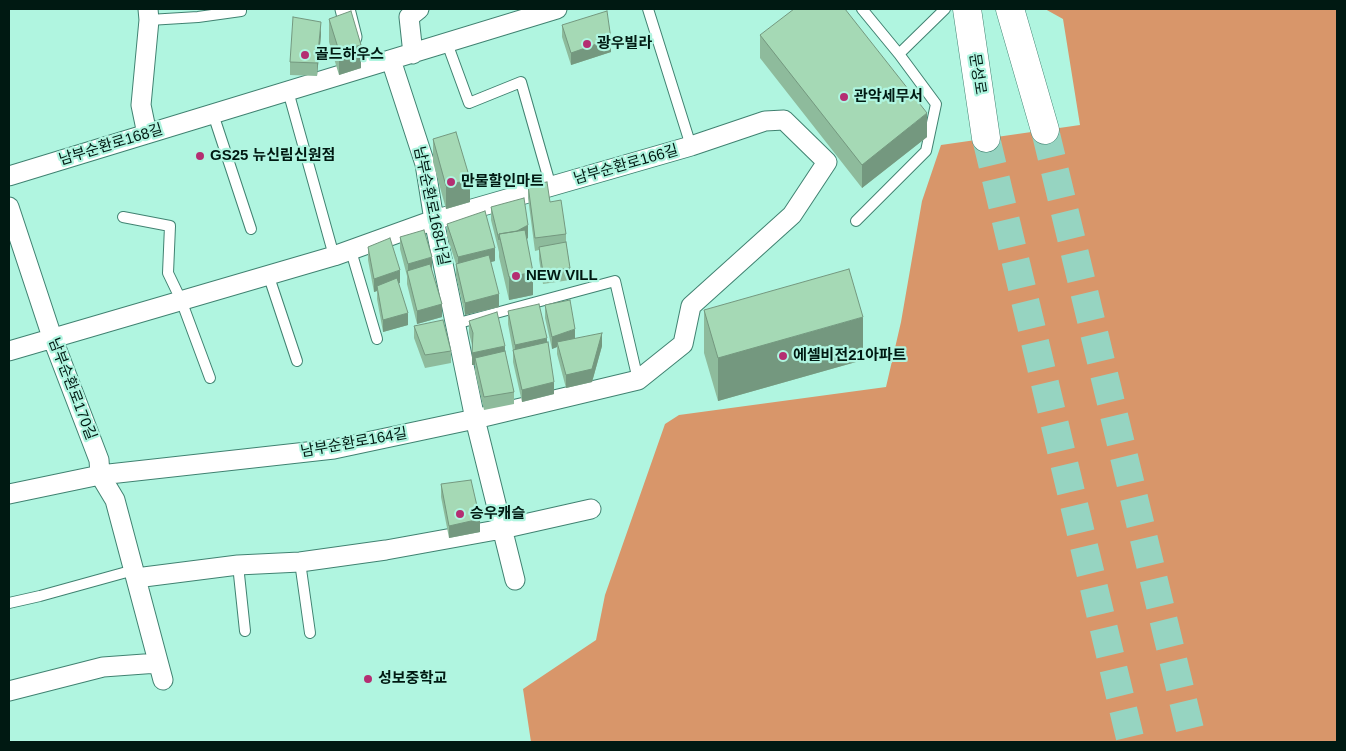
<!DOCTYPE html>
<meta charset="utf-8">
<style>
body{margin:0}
#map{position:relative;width:1346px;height:751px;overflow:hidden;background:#b0f5e0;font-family:Arial,sans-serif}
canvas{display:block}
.frame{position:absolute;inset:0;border:10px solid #001912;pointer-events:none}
</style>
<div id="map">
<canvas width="1346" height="751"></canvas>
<div class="frame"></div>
</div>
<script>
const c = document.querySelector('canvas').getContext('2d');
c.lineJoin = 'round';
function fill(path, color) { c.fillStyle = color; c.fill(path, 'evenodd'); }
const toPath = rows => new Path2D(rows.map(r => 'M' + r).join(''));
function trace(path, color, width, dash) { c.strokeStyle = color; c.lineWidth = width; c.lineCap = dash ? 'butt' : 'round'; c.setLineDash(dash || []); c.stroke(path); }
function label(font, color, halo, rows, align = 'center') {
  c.font = font + ' Arial,"Noto Sans KR",sans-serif'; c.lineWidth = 4.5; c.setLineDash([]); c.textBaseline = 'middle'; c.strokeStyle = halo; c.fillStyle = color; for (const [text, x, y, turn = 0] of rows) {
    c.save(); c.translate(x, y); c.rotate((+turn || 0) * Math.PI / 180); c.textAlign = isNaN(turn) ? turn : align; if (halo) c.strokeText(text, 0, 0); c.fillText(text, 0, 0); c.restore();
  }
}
fill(toPath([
 [1045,9,1337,9,1337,742,531,742,523,689,596,640,605,595,665,424,679,415,886,387,901,322,922,201,941,145,1080,125,1063,19]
]), '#d8966a');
trace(toPath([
 [1045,130,1193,742],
 [986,138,1131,742]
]), '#96d4c1', 28, [28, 14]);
const service = toPath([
 [648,9,691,146],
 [862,9,899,54,945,9],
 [149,20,198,17,241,11,241,9],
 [447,43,469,103,521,82,551,187],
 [288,91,334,256],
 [213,114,251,229],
 [123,217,170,226,168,273,181,300,210,378],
 [856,221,926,151,936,104,899,54],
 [351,251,377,339],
 [268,274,297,361],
 [455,324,615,281,638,380],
 [300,562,310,633],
 [238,565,245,631],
 [9,603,40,596,134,570]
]);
const minor = toPath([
 [345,9,352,37],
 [413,54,409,17,419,9],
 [391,60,425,164,434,220,475,419,515,580],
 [147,134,141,105,149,20,148,9],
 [9,176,557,9],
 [9,207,52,337,99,460,100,475,115,500,163,680],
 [9,351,334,256,434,220,691,146,765,121,784,120,827,162,792,215,691,306,683,344,638,380,475,419,334,449,100,475,9,494],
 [136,578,238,565,300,562,386,550,502,529,591,509],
 [9,691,103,667,158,663]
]);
const secondary = toPath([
 [967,9,986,138],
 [1010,9,1045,130]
]);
trace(service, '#408271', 12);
trace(minor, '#408271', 21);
trace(secondary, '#408271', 29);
trace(service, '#fff', 10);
trace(minor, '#fff', 19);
trace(secondary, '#fff', 28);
fill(toPath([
 [329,19,361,68,339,75,329,42],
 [562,25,611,52,571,65,562,37],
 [321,35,317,76,290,75,290,62],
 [760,35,927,137,862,188,760,58],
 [433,139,470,202,446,209,433,162],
 [528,185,550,202,566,234,566,242,570,268,570,280,543,284,539,259,539,250,535,251,528,198],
 [491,207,528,238,527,239,533,295,509,300,499,257,499,252,491,220],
 [447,224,495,261,491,262,499,307,465,315,456,276,456,264,447,236],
 [400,237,432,270,442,317,417,324,407,284,407,276,400,249],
 [368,247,400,283,398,283,408,325,383,332,377,299,377,291,374,292,368,260],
 [545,305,575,339,602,346,592,382,566,388,557,354,557,347,552,349,545,318],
 [704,310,863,360,718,401,704,353],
 [508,311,547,342,554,394,522,402,513,362,513,351,508,324],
 [469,321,505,351,514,392,514,404,484,410,475,371,475,365,472,365,472,345,469,333],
 [414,326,451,351,451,363,425,368,414,338],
 [441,484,480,532,449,538,441,497]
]), '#8ebb9c');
fill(toPath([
 [321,22,321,35,317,76,317,63],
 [611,39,611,52,571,65,571,53],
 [361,45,361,68,339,75,339,51],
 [927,113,927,137,862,188,862,165],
 [470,179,470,202,446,209,446,186],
 [528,225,528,238,503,251,500,239],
 [495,248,495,261,458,270,458,257],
 [432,257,432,270,408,272,408,264],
 [400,270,400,283,378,290,377,286,377,291,374,292,374,279],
 [533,272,533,295,509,300,509,277],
 [499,294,499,307,465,315,465,303],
 [442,304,442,317,417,324,417,311],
 [408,313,408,325,383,332,383,320],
 [863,317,863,360,718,401,718,358],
 [575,329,575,342,557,342,557,347,552,349,552,337],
 [602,333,602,346,592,382,566,388,566,375],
 [547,338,547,350,515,355,515,345],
 [505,346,505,358,475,358,475,365,472,365,472,353],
 [554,382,554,394,522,402,522,390],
 [480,519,480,532,449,538,449,526]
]), '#74987f');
const building = toPath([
 [794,9,845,9,927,113,862,165,760,35,794,9],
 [351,11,361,45,339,51,329,19,351,11],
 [607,11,611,39,571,53,562,25,607,11],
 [293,17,321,22,317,63,290,62,293,17],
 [456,132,470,179,446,186,433,139,456,132],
 [547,182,550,202,561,200,566,234,535,238,528,185,547,182],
 [524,198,528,225,517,231,499,234,499,240,491,207,524,198],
 [485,211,495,248,458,257,447,224,485,211],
 [424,230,432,257,408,264,400,237,424,230],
 [525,230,533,272,509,277,499,234,525,230],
 [390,238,400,270,374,279,368,247,390,238],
 [566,242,570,268,543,272,539,247,566,242],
 [489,255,499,294,465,303,456,264,489,255],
 [430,264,442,304,417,311,407,271,430,264],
 [849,269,863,317,718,358,704,310,849,269],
 [397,278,408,313,383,320,377,286,397,278],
 [570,300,575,329,552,337,545,305,570,300],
 [539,304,547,338,515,345,508,311,539,304],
 [497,312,505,346,472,353,473,333,469,321,497,312],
 [443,320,451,351,425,355,414,326,443,320],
 [602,333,592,369,566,375,557,342,602,333],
 [548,342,554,382,522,390,513,350,548,342],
 [505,351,514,392,484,397,475,358,505,351],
 [471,480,480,519,449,526,441,484,471,480]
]);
fill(building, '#a5d9b5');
trace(building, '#74987f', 1);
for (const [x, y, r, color] of [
 [587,44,5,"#b42e72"],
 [305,55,5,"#b42e72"],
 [844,97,5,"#b42e72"],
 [200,156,5,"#b42e72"],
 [451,182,5,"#b42e72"],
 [516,276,5,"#b42e72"],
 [783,356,5,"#b42e72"],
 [460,514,5,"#b42e72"],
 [368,679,5,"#b42e72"]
]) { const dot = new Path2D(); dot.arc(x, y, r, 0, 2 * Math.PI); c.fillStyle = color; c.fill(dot); trace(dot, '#b0f5e0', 2); }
label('bold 15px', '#001912', '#b0f5e0', [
 ["광우빌라",597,44],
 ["골드하우스",315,55],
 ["관악세무서",854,97],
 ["GS25 뉴신림신원점",210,156],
 ["만물할인마트",461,182],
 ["NEW VILL",526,276],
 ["에셀비전21아파트",793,356],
 ["승우캐슬",470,514],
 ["성보중학교",378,679]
], 'left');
label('15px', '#001912', '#b0f5e0', [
 ["문성로",977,74,81],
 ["남부순환로168길",111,145,-17],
 ["남부순환로166길",626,165,-16],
 ["남부순환로168다길",431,206,78],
 ["남부순환로170길",72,389,69],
 ["남부순환로164길",354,443,-10]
]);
</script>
